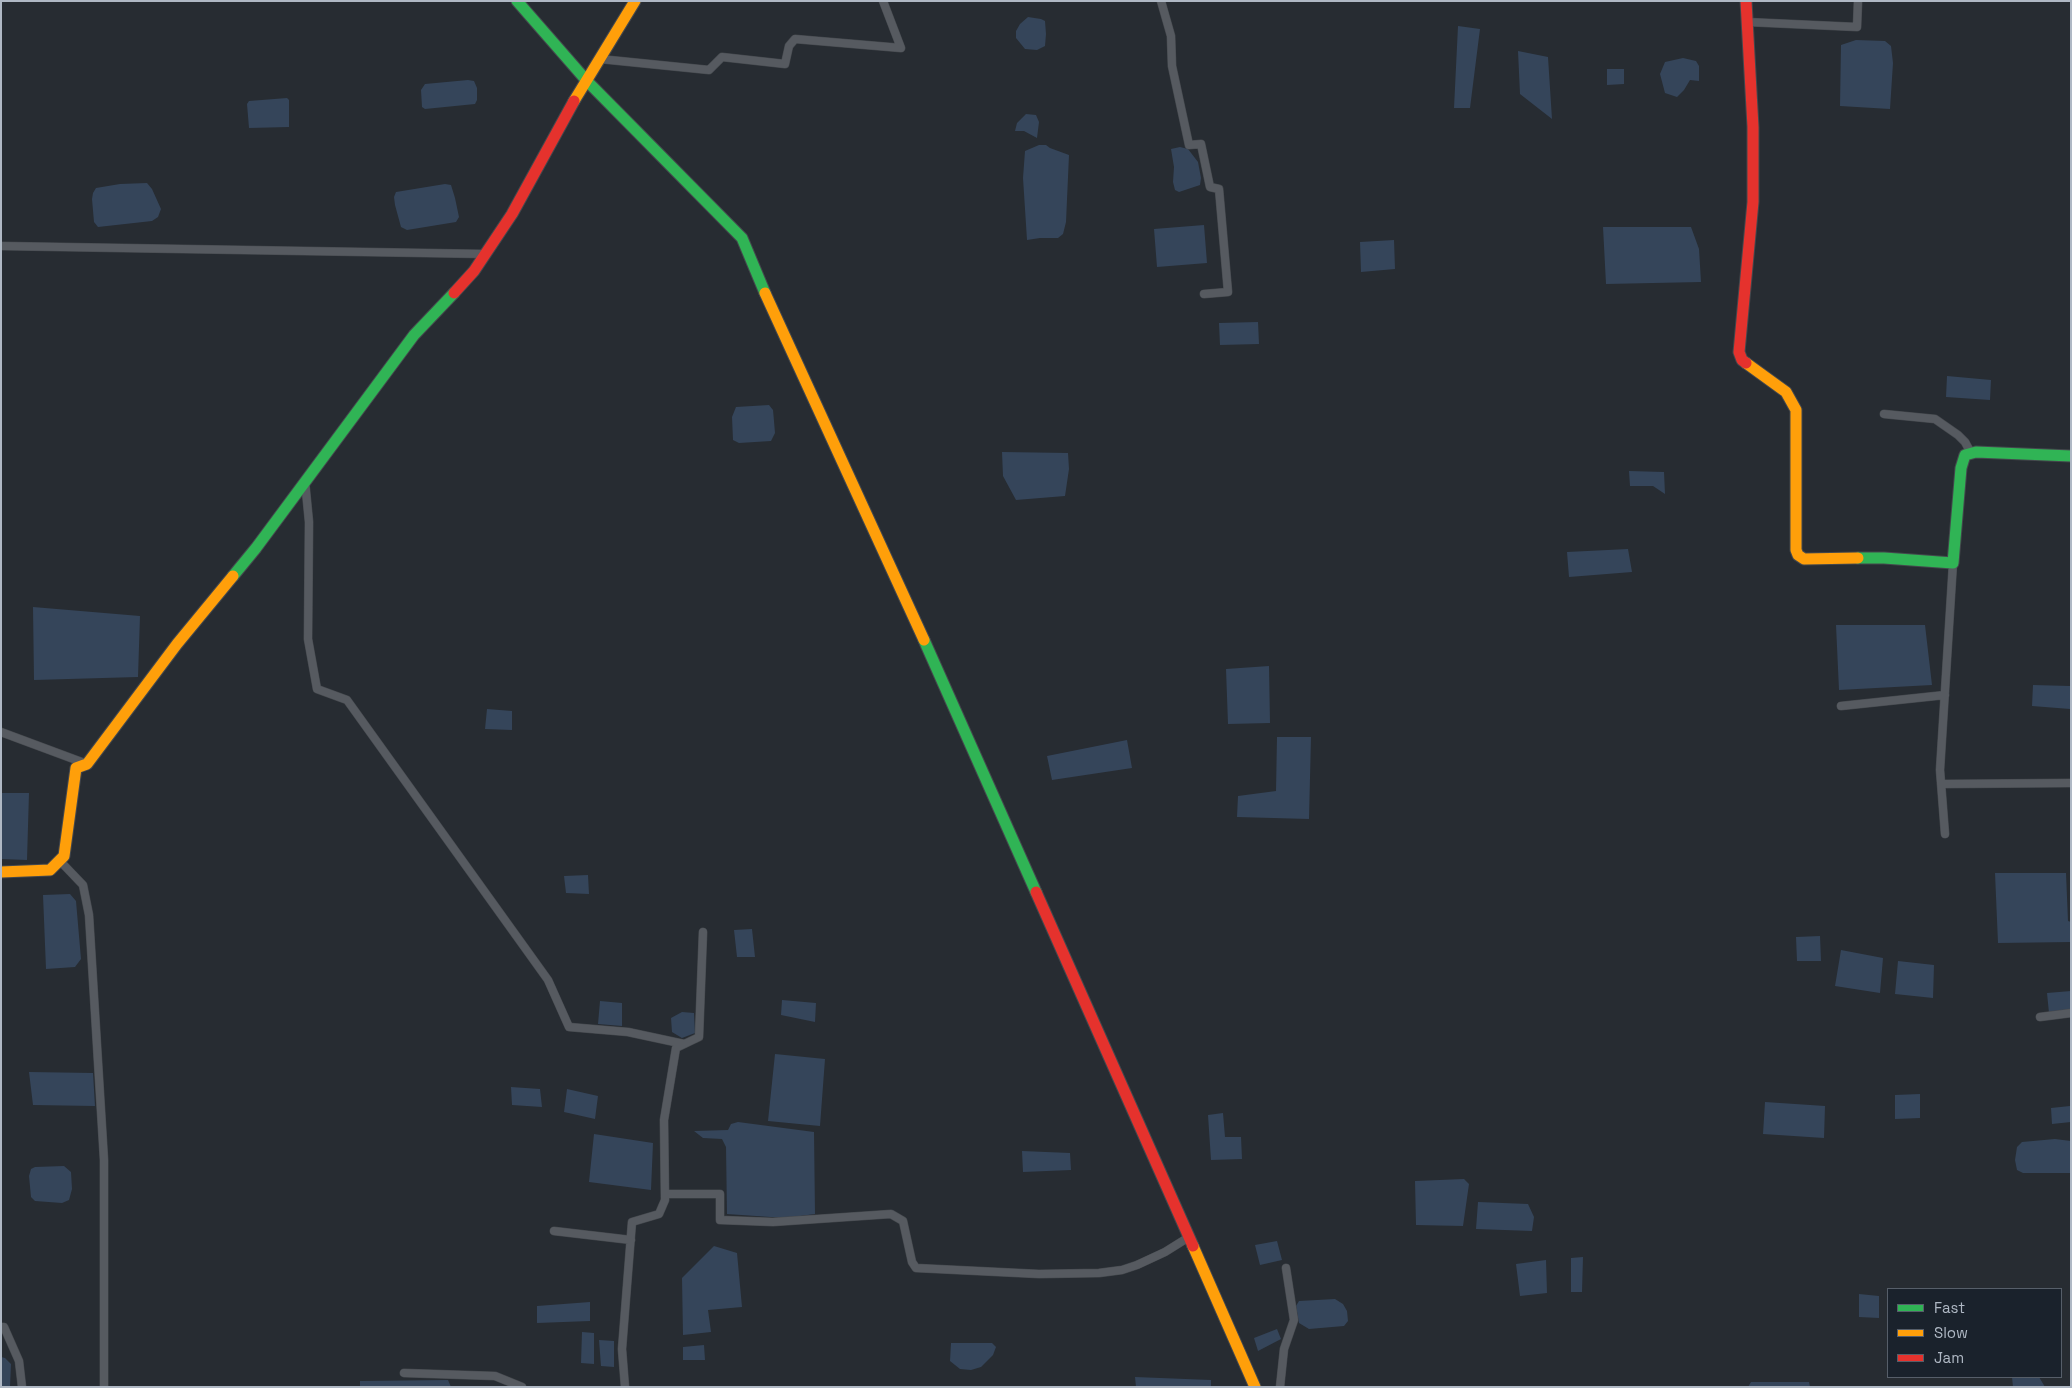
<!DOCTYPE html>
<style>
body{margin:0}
#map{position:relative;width:2072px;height:1388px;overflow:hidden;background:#272c32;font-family:"Space Grotesk",sans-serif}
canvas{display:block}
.frame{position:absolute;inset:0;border:2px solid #afb8c4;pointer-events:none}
.legend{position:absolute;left:1887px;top:1288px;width:175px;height:90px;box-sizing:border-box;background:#1a222c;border:1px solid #565e69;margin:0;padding:6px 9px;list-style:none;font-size:15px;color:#afb8c4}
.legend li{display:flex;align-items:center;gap:10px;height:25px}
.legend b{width:25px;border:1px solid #565e69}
</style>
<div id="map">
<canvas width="2072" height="1388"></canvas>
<div class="frame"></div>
<ul class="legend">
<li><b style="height:6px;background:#30b455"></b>Fast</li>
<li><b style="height:6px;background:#ff9f0a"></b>Slow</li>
<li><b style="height:6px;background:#e5322d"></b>Jam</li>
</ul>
</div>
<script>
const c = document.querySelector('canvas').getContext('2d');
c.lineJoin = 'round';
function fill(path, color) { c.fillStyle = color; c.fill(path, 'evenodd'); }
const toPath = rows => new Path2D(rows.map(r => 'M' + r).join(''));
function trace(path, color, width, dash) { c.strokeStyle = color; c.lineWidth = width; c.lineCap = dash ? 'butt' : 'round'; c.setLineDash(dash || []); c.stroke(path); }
fill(toPath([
 [1028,17,1041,19,1045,21,1046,34,1045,46,1037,50,1025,49,1016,38,1016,31,1020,24],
 [1458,26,1480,29,1470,108,1454,108],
 [1856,40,1885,41,1891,46,1893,63,1890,109,1840,106,1841,45],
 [1518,51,1548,57,1552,119,1520,94],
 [1683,58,1696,61,1699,66,1699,81,1690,80,1684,90,1677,97,1665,93,1660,74,1665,62],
 [1607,69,1624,69,1624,84,1607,85],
 [468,80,474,81,477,88,477,100,475,104,425,109,422,107,421,90,425,84],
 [287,98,289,100,289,127,249,128,247,104,249,101],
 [1026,114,1036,115,1039,122,1037,138,1024,131,1015,131,1017,123],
 [1039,145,1046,145,1050,148,1069,155,1066,222,1063,234,1058,238,1040,238,1027,240,1023,178,1025,151],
 [1180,147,1188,149,1198,162,1201,178,1200,185,1179,192,1175,190,1173,182,1174,167,1171,149],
 [147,183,152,189,161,209,158,217,152,221,98,227,94,222,92,199,93,193,96,188,120,184],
 [445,184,451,185,455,198,459,217,456,222,407,230,401,227,395,205,394,197,396,192],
 [1204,225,1207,263,1157,267,1154,229],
 [1603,227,1691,227,1699,249,1701,282,1606,284],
 [1394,240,1395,269,1361,272,1360,242],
 [1258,322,1259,344,1220,345,1219,323],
 [1947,376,1991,380,1990,400,1946,397],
 [769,405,773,410,774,421,775,433,771,441,739,443,733,440,732,417,736,407],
 [1002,452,1068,453,1069,469,1065,496,1016,500,1003,476],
 [1629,471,1664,472,1665,494,1653,486,1630,486],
 [1628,549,1632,572,1569,577,1567,552],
 [33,607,140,616,138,677,34,680],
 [1836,625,1925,625,1932,685,1839,690],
 [1269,666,1270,723,1228,724,1226,669],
 [2033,685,2070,686,2070,709,2032,706],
 [487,709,512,711,512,730,485,729],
 [1277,737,1311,737,1309,819,1237,817,1238,796,1276,791],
 [1127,740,1132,768,1052,780,1047,756],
 [2,793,29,793,27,860,1,859],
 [1995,873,2066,873,2068,921,2071,922,2071,942,1998,943],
 [588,875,589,894,566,893,564,876],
 [70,894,76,901,81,959,75,967,46,969,43,895],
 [752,929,755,957,737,957,734,930],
 [1820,936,1821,961,1797,961,1796,937],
 [1841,950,1883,958,1880,993,1835,986],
 [1898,961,1934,965,1933,998,1895,994],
 [2071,991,2071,1010,2049,1013,2047,993],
 [782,1000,816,1003,815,1022,781,1015],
 [600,1001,622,1003,622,1026,598,1024],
 [682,1012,694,1013,695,1033,682,1038,672,1032,671,1018],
 [775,1054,825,1059,820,1126,768,1121],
 [29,1072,93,1073,95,1106,33,1105],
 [511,1087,540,1089,542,1107,512,1105],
 [567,1089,598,1096,595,1119,564,1112],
 [1920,1094,1920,1118,1895,1119,1895,1095],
 [1765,1102,1825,1106,1824,1138,1763,1134],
 [2070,1106,2071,1122,2052,1124,2051,1108],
 [1223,1113,1225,1137,1241,1137,1242,1159,1211,1160,1208,1115],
 [738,1122,814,1132,815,1214,785,1218,727,1214,726,1147,722,1139,703,1138,694,1131,728,1130,731,1124],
 [594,1134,653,1143,651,1190,589,1182],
 [2055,1139,2071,1141,2071,1173,2023,1173,2017,1170,2015,1160,2017,1147,2022,1142],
 [1022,1151,1070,1153,1071,1170,1023,1172],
 [64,1166,71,1172,72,1189,69,1200,62,1203,35,1201,31,1197,29,1176,31,1169,35,1167],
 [1464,1179,1469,1184,1463,1226,1416,1225,1415,1181],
 [1478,1202,1528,1204,1534,1217,1532,1231,1476,1229],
 [1277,1241,1282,1260,1260,1265,1255,1245],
 [714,1246,737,1253,742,1307,708,1310,711,1332,683,1335,682,1278],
 [1583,1257,1582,1292,1571,1292,1571,1258],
 [1546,1260,1547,1293,1520,1296,1516,1264],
 [1859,1294,1879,1296,1879,1318,1859,1317],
 [1335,1299,1343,1304,1347,1311,1348,1321,1344,1326,1309,1329,1299,1323,1296,1306,1299,1301],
 [590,1302,590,1321,537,1323,537,1306],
 [1277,1329,1281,1339,1258,1351,1254,1338],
 [582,1332,594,1333,594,1364,581,1363],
 [599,1340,614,1341,614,1367,601,1366],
 [951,1343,992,1343,996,1347,993,1355,981,1367,971,1370,960,1369,950,1361],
 [704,1345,705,1360,683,1360,683,1347],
 [1,1357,5,1358,11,1364,10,1387,1,1387],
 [1135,1377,1211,1380,1211,1387,1136,1387],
 [2012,1377,2039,1377,2045,1387,2013,1387],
 [448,1380,451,1387,360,1387,360,1381],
 [1751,1382,1809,1382,1810,1387,1748,1387]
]), '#35455a');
const street = toPath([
 [1161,1,1171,36,1172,66,1189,145,1201,144,1210,187,1219,189,1228,292,1204,294],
 [1747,22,1857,27,1858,1],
 [600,59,709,70,722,57,785,64,789,46,795,39,901,48,883,1],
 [1,246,486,254],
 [1884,414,1935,419,1958,435,1965,442,1971,453],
 [305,481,309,522,308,639,317,689,347,700,548,980,569,1027,628,1032,684,1044],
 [1841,706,1945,695],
 [1,732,87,764],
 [1941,784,2071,783],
 [1945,834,1940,770,1953,563],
 [60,861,83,885,89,915,104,1160,104,1387],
 [2040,1017,2071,1013],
 [665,1194,720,1194,720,1220,773,1222,891,1214,903,1221,912,1262,916,1268,1039,1274,1099,1273,1122,1270,1137,1265,1165,1252,1189,1237],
 [554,1231,631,1240],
 [1,1327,4,1327,19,1361,22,1387],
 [404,1373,495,1376,522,1387],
 [625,1387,622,1349,632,1222,659,1214,665,1200,664,1120,676,1048,699,1037,703,932],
 [1280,1387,1284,1349,1294,1320,1286,1268]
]);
const fast = toPath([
 [517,1,586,80,742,238,765,293],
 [1858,558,1884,558,1953,563,1961,468,1965,455,1976,452,2071,456],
 [233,576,256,548,414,335,454,293],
 [924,640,1036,892]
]);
const slow = toPath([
 [574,101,635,1],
 [765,293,924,640],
 [1746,363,1786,392,1796,410,1796,550,1798,555,1804,559,1858,558],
 [1,872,50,870,64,856,76,768,87,764,177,644,233,576],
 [1193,1246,1255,1387]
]);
const jam = toPath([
 [1746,1,1753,127,1753,202,1739,352,1742,360,1746,363],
 [454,293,474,271,512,214,574,101],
 [1036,892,1193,1246]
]);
trace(street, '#44484d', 9);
trace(fast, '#44484d', 13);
trace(slow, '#44484d', 13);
trace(jam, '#44484d', 13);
trace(street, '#565a60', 8);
trace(fast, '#30b455', 11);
trace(slow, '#ff9f0a', 11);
trace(jam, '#e5322d', 11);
</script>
